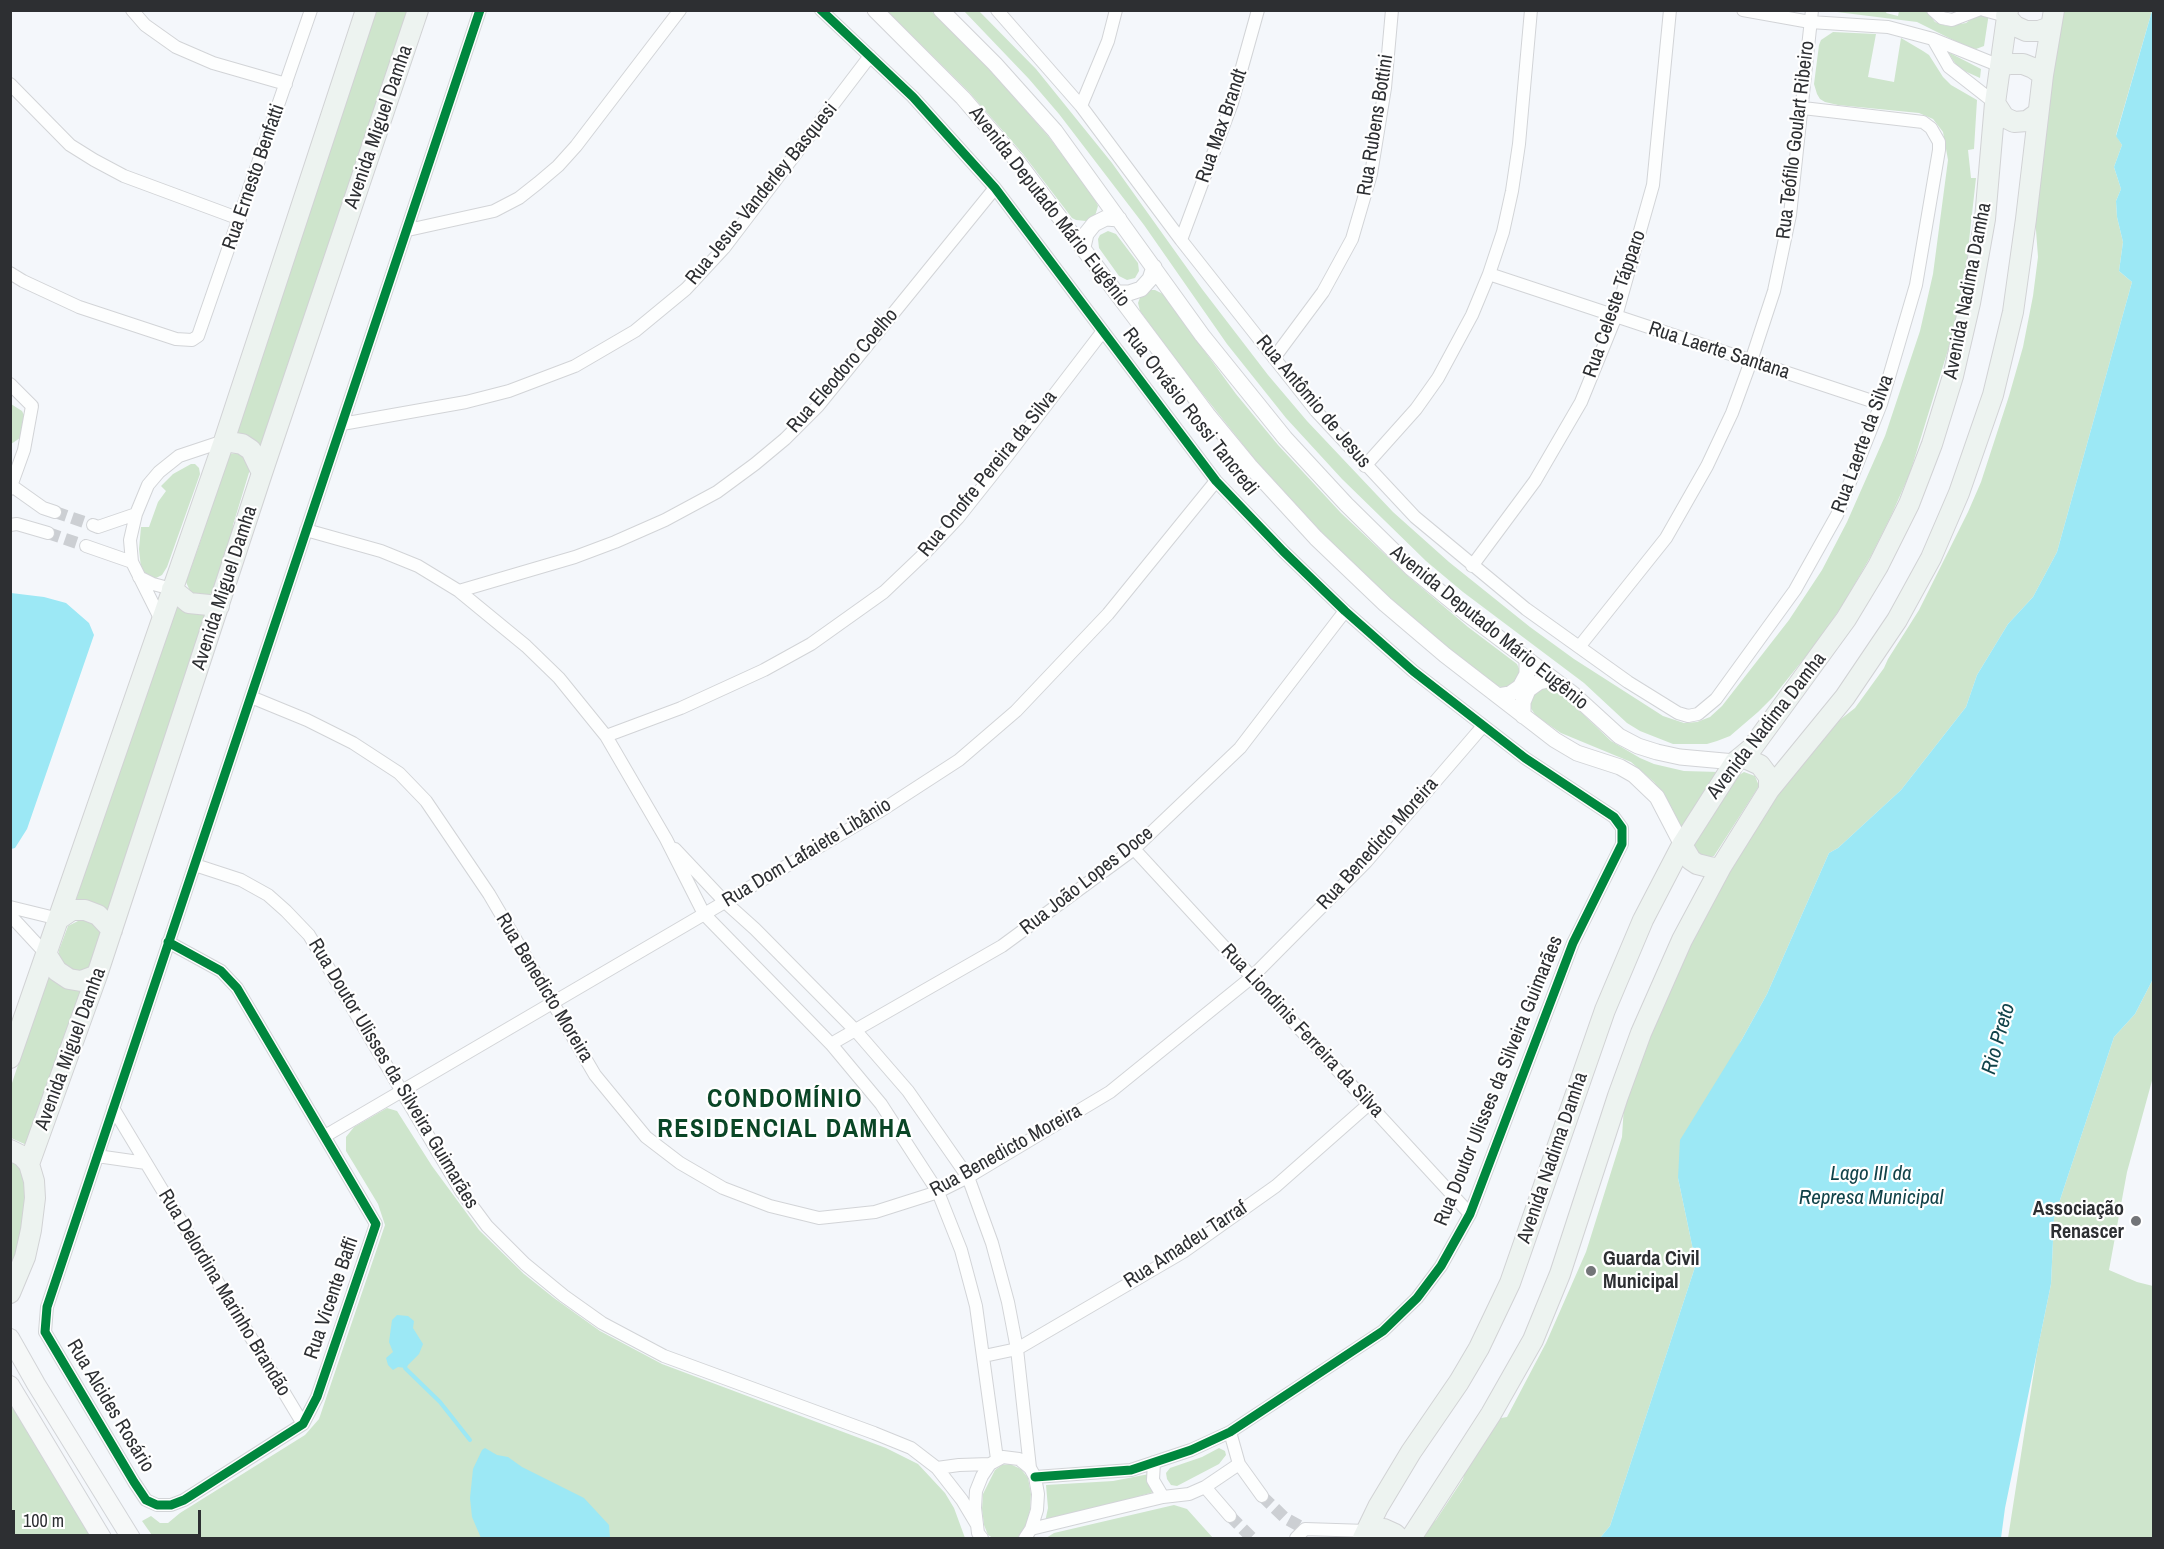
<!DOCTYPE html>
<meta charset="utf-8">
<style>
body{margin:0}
#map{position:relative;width:2164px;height:1549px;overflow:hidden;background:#f4f7fb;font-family:"Archivo Narrow",sans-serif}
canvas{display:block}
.frame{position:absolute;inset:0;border:12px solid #2d2f32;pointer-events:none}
.scale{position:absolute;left:12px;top:1510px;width:189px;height:27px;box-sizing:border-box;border:3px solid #2d2f32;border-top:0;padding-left:8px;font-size:18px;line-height:21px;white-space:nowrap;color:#2d2f32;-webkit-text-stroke:4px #fff;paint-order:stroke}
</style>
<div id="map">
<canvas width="2164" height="1549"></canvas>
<div class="frame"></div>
<div class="scale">100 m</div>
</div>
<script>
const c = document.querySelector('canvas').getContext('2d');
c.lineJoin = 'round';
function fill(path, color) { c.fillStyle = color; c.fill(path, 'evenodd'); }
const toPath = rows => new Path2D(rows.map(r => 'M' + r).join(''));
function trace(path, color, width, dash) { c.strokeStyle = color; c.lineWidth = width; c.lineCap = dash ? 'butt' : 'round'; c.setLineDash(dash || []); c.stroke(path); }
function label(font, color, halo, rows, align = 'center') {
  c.font = font + ' "Archivo Narrow",sans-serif'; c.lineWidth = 4.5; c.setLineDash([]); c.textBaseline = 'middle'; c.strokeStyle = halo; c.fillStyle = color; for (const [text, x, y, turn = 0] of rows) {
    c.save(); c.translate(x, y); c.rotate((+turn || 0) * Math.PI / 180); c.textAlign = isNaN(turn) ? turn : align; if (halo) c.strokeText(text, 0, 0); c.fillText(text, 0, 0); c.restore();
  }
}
fill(toPath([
 [373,11,411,11,263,448,255,440,246,436,231,435],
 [887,11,931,11,936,15,991,71,1049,137,1094,197,1098,206,1095,216,1086,221,1076,220,1072,218,1023,154,969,92],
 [964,11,979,11,1036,69,1112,163,1202,289,1268,375,1307,421,1393,512,1449,562,1530,627,1574,659,1663,716,1684,723,1697,722,1710,717,1722,706,1789,620,1822,570,1847,522,1885,436,1920,331,1933,274,1948,160,1943,132,1933,119,1919,113,1838,105,1825,102,1820,99,1817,94,1814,84,1819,45,1821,40,1833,32,1876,34,1868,77,1894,82,1901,38,1923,51,1929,55,1943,77,1951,85,1977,100,1974,149,1968,150,1971,178,1976,178,1965,277,1952,337,1910,473,1891,516,1872,554,1845,601,1819,640,1773,697,1758,712,1730,736,1717,741,1707,744,1673,744,1640,731,1627,723,1584,683,1463,592,1426,561,1342,479,1286,418,1227,344,1144,225,1059,114,1029,79],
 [1829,11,1887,11,1886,13,1898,16,1899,11,1927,11,1935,22,1947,26,1966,23,1981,12,1989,13,1984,46,1976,49,1967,47,1917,22],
 [2062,11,2152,11,2116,135,2122,145,2114,167,2121,189,2116,201,2117,217,2123,242,2119,271,2132,282,2057,552,2033,597,2008,624,1977,675,1966,707,1901,790,1838,848,1829,853,1767,994,1741,1041,1678,1178,1696,1264,1610,1526,1600,1538,1419,1538,1426,1527,1436,1520,1463,1479,1467,1462,1496,1419,1507,1417,1546,1343,1586,1252,1622,1137,1624,1105,1652,1020,1728,869,1770,805,1827,730,1855,708,1884,668,1888,659,1919,610,1968,512,1981,482,2009,396,2023,347,2033,296,2038,257,2035,217,2049,86],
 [1948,52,1981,69,1980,78,1958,68],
 [1108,231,1116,234,1138,263,1139,271,1135,278,1127,280,1119,276,1099,248,1098,239,1100,235],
 [1147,290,1155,290,1163,294,1236,394,1278,445,1341,513,1409,577,1468,627,1517,664,1520,671,1519,680,1505,688,1497,686,1450,650,1390,598,1321,532,1256,461,1174,358,1140,311,1138,303,1141,295],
 [11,404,22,411,26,419,20,438,11,444],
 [237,453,242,454,251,466,233,525,232,544,216,589,207,597,193,595,190,591,186,582,202,537,202,529,228,454],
 [191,464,195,464,199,468,200,474,167,567,162,575,156,578,150,577,145,574,141,568,139,549,141,527,149,527,158,502,166,491,161,486,173,474],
 [174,600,212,608,109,919,74,906],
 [1546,686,1564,696,1611,741,1640,758,1654,764,1684,771,1719,772,1682,831,1663,794,1654,782,1631,762,1561,733,1536,716,1530,707,1530,694],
 [1744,772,1755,776,1759,786,1714,856,1708,858,1697,854,1693,843,1739,775],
 [82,919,91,921,101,933,91,968,72,974,58,958,59,950,68,926],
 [49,971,83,983,29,1146,11,1138,11,1086],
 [2153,979,2153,1077,2127,1172,2109,1270,2137,1282,2153,1286,2153,1538,2008,1538,2037,1352,2051,1284,2054,1218,2114,1037,2135,1014],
 [387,1108,397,1111,432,1166,479,1230,524,1274,554,1298,600,1331,662,1364,886,1448,918,1464,945,1493,954,1508,965,1538,154,1538,142,1521,151,1516,160,1523,168,1523,180,1513,305,1435,319,1419,385,1225,378,1204,346,1151,346,1137,354,1127],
 [11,1158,23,1168,27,1199,17,1255,11,1272],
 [11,1405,92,1538,11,1538],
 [1219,1448,1225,1451,1226,1455,1219,1464,1177,1486,1171,1485,1167,1479,1166,1473,1170,1468,1202,1457],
 [1010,1464,1021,1469,1028,1478,1031,1494,1030,1510,1027,1523,1018,1537,993,1538,988,1535,984,1525,982,1509,983,1494,995,1470,1002,1465],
 [1149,1474,1154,1492,1045,1522,1048,1508,1046,1485,1113,1481],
 [1174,1505,1187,1509,1213,1538,1046,1538,1054,1533]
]), '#cee5cc');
fill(toPath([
 [2152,11,2154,11,2153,979,2135,1014,2114,1037,2054,1218,2051,1284,2005,1508,2001,1538,1600,1538,1610,1526,1696,1264,1678,1178,1680,1140,1741,1041,1767,994,1829,853,1838,848,1901,790,1966,707,1977,675,2008,624,2033,597,2057,552,2132,282,2119,271,2123,242,2117,217,2116,201,2121,189,2114,167,2122,145,2116,136],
 [11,593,44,597,66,603,89,623,94,635,27,829,15,848,11,849],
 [397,1315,408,1316,414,1321,413,1328,423,1344,419,1354,405,1368,398,1367,393,1370,388,1365,386,1358,393,1352,389,1342,392,1320],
 [485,1448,497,1455,508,1457,522,1467,584,1498,609,1525,610,1538,481,1538,472,1517,470,1498,473,1469,482,1450]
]), '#9ce8f5');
trace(toPath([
 [406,1363,405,1368,440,1402,470,1440]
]), '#9ce8f5', 4);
trace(toPath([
 [55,512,93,525],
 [48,533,86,546],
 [1262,1496,1285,1518,1305,1529],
 [1230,1516,1252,1538]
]), '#cccfd3', 12, [12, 6]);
const minor = toPath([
 [132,10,145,25,176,47,213,63,286,84],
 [821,10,913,97,995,188,1216,481,1283,551,1345,611,1413,671,1525,758,1614,817,1622,828,1622,844,1573,943,1470,1214,1441,1266,1417,1298,1383,1331,1330,1366,1230,1432,1191,1450,1131,1470,1035,1477],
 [997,10,1081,106,1181,240,1316,411,1415,517,1526,609,1628,682,1678,713,1688,716,1698,714,1716,699,1795,590,1837,515,1881,404,1916,285,1939,150,1939,142,1931,128,1923,122,1803,108],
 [1743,10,1810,22,1888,27,1933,39,2000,66],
 [1933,10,1942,18,1952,20,1978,10],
 [1984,10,2006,16],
 [1933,39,1949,67,1995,103],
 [10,84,70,145,94,160,124,176,240,219],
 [1081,106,1108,41,1116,10],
 [408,230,494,211,519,198,538,183,558,166,576,146,680,10],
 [1181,240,1232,103,1258,10],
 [10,273,23,281,79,307,176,339,192,340,198,336,311,10],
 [1489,274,1881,404],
 [1274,358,1323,292,1352,239,1371,174,1385,88,1392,10],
 [10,384,32,406,24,450,10,489],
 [342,424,466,402,509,391,575,366,635,331,686,289,724,248,870,56],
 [1365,466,1416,409,1438,378,1472,315,1489,274,1503,232,1512,191,1519,144,1531,10],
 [12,486,43,508,55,512],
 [10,525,17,524,48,533],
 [93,525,98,527,136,514],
 [306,530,381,551,418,566,459,591,526,646,559,678,606,736,666,839,704,914,831,1044,881,1104,938,1192,961,1250,976,1306,997,1459],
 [86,546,132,562],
 [1472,566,1535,481,1581,402,1616,316,1653,185,1670,10],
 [139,577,153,584,172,589],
 [459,591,575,557,615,542,665,520,717,492,755,464,785,439,818,406,995,188],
 [161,620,132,562,130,540,136,514,148,485,159,472,179,456,224,441],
 [1579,647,1666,538,1707,466,1732,413,1751,361,1774,291,1790,215,1812,10],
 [251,697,307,720,353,743,399,773,426,801,489,894,595,1075,646,1137,680,1163,723,1188,770,1206,819,1218,875,1212,938,1192,968,1177,1110,1092,1252,977,1366,862,1483,726],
 [606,736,681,708,764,670,811,644,884,592,926,552,958,518,1008,455,1103,331],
 [675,849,725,902,755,929,856,1031,908,1091,968,1177,992,1243,1008,1302,1017,1349,1030,1468],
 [1134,849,1470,1214],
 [195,865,241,880,268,895,286,911,309,935,461,1191,487,1226,525,1264,564,1296,602,1323,664,1356,874,1433,911,1448,937,1468,962,1500,977,1525],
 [10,907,59,919],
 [10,915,47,955],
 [168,942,221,971,237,988,376,1224,317,1397,303,1424,184,1500,171,1505,157,1505,146,1500,134,1482,45,1332,47,1307,480,10],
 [831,1044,1002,946,1134,849,1240,748,1345,611],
 [113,1108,303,1424],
 [325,1136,882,810,959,760,1016,711,1108,614,1216,481],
 [97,1156,146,1163],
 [984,1356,1017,1349,1183,1252,1276,1186,1369,1104],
 [1230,1432,1239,1464,1262,1496],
 [1154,1462,1153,1480,1163,1497],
 [937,1468,959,1465,990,1464],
 [1205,1487,1230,1516],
 [1031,1529,1163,1497,1189,1494,1205,1487,1239,1464],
 [982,1538,978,1533,975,1508,976,1491,982,1476,990,1464,1003,1457,1019,1459,1030,1468,1035,1477,1038,1494,1037,1510,1031,1529,1025,1538],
 [1296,1538,1305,1529,1367,1531]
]);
const tertiary = toPath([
 [875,10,963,98,1018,162,1208,415,1250,466,1316,538,1385,604,1445,655,1555,740,1577,753,1620,767,1634,775,1657,797,1682,845],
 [941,10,995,64,1055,131,1202,335,1285,438,1346,504,1411,568,1466,613,1573,694,1619,736,1638,746,1657,752,1680,757,1735,762],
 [1083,247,1086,234,1094,224,1106,218,1119,219],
 [1117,293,1129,293,1141,289,1150,279,1154,267],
 [1498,696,1510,694,1520,687,1527,674,1527,660],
 [1523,716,1523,702,1528,690,1539,682,1552,679]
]);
const secondary = toPath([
 [10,1338,36,1384,131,1538],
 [10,1385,102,1538]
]);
const primary = toPath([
 [2006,16,2015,26,2026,31,2039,31,2050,27],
 [2000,66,2011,64,2023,64,2033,68,2043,75],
 [1995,103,2004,117,2014,122,2027,121,2038,113],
 [224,441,242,444,251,450,262,473],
 [172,589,189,603,219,606],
 [1735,762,1742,758,1747,759,1760,765,1769,777,1769,790],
 [1682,845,1691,860,1697,864,1713,868,1721,867],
 [59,919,72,910,85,910,98,915,112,930],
 [47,955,57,971,69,979,81,981,97,975],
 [10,1058,224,441,366,10],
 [10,1150,22,1156,29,1164,34,1181,35,1198,31,1230,25,1257,10,1293],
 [29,1164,97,975,262,473,418,10],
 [1367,1531,1378,1528,1384,1529,1395,1534,1399,1538],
 [1363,1538,1378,1507,1411,1452,1459,1382,1479,1348,1510,1283,1605,1010,1643,920,1682,845,1735,762,1752,748,1846,619,1878,566,1909,504,1932,444,1953,376,1970,303,1985,219,1995,103,2008,10],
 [1411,1538,1491,1414,1533,1340,1560,1274,1618,1096,1641,1033,1682,940,1721,867,1769,790,1845,697,1897,620,1931,558,1959,493,1993,395,2013,312,2026,219,2043,75,2054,10]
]);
trace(minor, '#d2d4d7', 14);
trace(tertiary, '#d2d4d7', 17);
trace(secondary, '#d2d4d7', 20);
trace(primary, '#d1d2d4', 22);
trace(minor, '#fdfefe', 12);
trace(tertiary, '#fdfefe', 15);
trace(secondary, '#f6f8f8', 18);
trace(primary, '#edf3f0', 20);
trace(toPath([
 [821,10,913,97,995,188,1216,481,1283,551,1345,611,1413,671,1525,758,1614,817,1622,828,1622,844,1573,943,1470,1214,1441,1266,1417,1298,1383,1331,1330,1366,1230,1432,1191,1450,1131,1470,1035,1477],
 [168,942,221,971,237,988,376,1224,317,1397,303,1424,184,1500,171,1505,157,1505,146,1500,134,1482,45,1332,47,1307,480,10]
]), '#00873e', 9);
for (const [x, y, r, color] of [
 [2136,1221,6,"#737578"],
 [1591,1271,6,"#737578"]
]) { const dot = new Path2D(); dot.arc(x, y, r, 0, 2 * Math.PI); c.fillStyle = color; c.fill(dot); trace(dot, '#fff', 2); }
label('20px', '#2d2f32', '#fff', [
 ["Rua Rubens Bottini",1376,125,-81],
 ["Rua Max Brandt",1222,126,-71],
 ["Avenida Miguel Damha",379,127,-71],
 ["Rua Teófilo Goulart Ribeiro",1796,140,-83],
 ["Rua Ernesto Benfatti",254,177,-71],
 ["Rua Jesus Vanderley Basquesi",762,194,-51],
 ["Avenida Deputado Mário Eugênio",1049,207,52],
 ["Avenida Nadima Damha",1968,291,-79],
 ["Rua Celeste Tápparo",1615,304,-71],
 ["Rua Laerte Santana",1719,351,18],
 ["Rua Eleodoro Coelho",843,371,-49],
 ["Rua Antômio de Jesus",1313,402,50],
 ["Rua Orvásio Rossi Tancredi",1190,412,52],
 ["Rua Laerte da Silva",1863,444,-70],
 ["Rua Onofre Pereira da Silva",988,474,-51],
 ["Avenida Miguel Damha",225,588,-72],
 ["Avenida Deputado Mário Eugênio",1489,628,39],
 ["Avenida Nadima Damha",1767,726,-52],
 ["Rua Benedicto Moreira",1378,844,-48],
 ["Rua Dom Lafaiete Libânio",807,853,-31],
 ["Rua João Lopes Doce",1087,881,-38],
 ["Rua Benedicto Moreira",544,988,59],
 ["Rua Liondinis Ferreira da Silva",1302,1031,47],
 ["Avenida Miguel Damha",71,1049,-70],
 ["Rua Doutor Ulisses da Silveira Guimarães",393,1074,59],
 ["Rua Doutor Ulisses da Silveira Guimarães",1499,1081,-68],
 ["Rua Benedicto Moreira",1006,1151,-29],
 ["Avenida Nadima Damha",1553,1158,-71],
 ["Rua Amadeu Tarraf",1186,1245,-33],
 ["Rua Delordina Marinho Brandão",224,1293,59],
 ["Rua Vicente Baffi",332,1298,-71],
 ["Rua Alcides Rosário",110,1406,59]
]);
label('bold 20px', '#2d2f32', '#fff', [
 ["Associação",2124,1210],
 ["Renascer",2124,1233],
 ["Guarda Civil",1603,1260,"left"],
 ["Municipal",1603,1283,"left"]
], 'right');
label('italic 21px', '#11434a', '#fff', [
 ["Rio Preto",1999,1039,-74],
 ["Lago III da",1871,1174],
 ["Represa Municipal",1871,1198]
]);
c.letterSpacing = '1.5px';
label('bold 26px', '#0a4626', '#fff', [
 ["CONDOMÍNIO",785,1100],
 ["RESIDENCIAL DAMHA",785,1130]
]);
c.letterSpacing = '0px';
</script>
